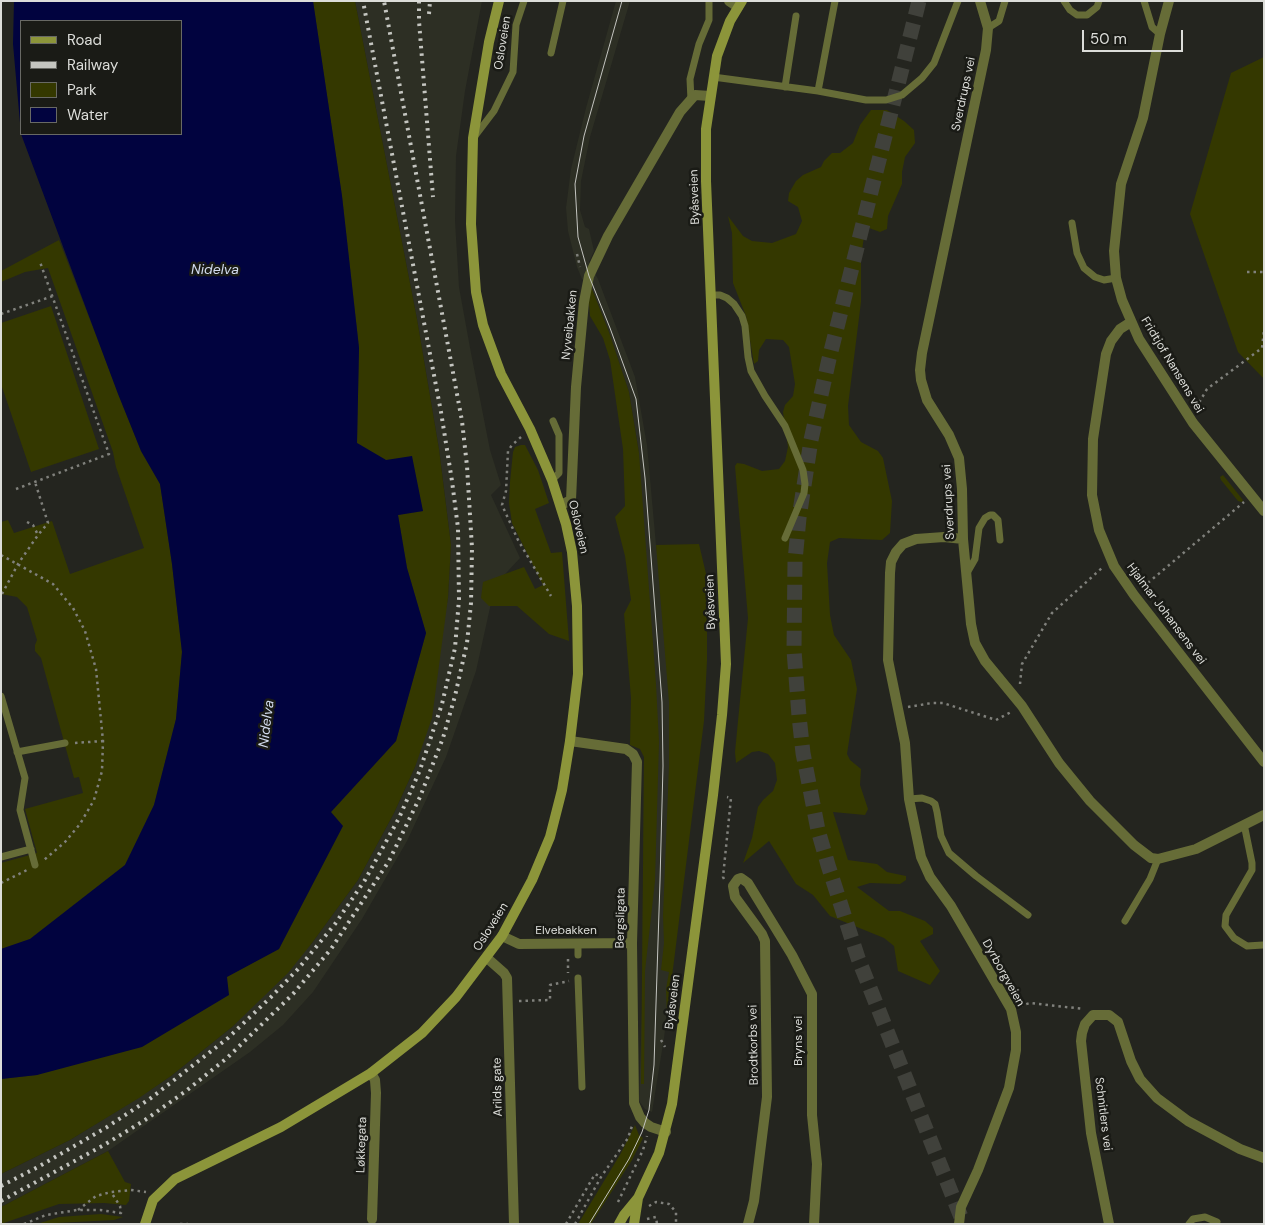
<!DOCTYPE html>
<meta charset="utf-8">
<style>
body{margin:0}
#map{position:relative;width:1265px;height:1225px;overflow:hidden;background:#24251f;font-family:"DM Sans",sans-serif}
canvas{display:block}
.frame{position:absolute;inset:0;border:2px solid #dcddd9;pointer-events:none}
.legend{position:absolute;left:20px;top:20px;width:162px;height:115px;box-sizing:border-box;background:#1a1b16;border:1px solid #686964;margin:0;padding:6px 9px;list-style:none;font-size:15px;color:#dcddd9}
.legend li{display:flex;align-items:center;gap:10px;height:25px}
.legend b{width:25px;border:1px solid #686964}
.scale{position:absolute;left:1082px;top:30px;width:101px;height:22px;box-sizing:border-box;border:2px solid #dcddd9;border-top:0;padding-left:6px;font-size:15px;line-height:18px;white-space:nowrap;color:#dcddd9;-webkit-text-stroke:4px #1a1b16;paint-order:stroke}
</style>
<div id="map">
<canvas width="1265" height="1225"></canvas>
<div class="frame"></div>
<ul class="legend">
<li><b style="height:6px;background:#8c953a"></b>Road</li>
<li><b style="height:6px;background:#c4c5c0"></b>Railway</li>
<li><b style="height:14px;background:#343800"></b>Park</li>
<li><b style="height:14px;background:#01033f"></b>Water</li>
</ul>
<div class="scale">50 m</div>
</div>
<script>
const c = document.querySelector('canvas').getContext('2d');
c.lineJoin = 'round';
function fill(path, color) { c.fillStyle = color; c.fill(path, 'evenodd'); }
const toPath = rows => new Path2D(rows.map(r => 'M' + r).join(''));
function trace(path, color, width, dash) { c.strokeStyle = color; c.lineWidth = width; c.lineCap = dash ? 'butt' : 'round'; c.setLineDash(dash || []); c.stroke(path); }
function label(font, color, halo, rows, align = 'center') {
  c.font = font + ' "DM Sans",sans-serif'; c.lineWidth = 5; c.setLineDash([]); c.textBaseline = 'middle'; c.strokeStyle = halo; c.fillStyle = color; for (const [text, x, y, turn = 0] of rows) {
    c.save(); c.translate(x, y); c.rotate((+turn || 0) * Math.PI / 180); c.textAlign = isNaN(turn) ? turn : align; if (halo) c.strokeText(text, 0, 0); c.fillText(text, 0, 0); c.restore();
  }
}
fill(toPath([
 [355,1,482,1,465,91,456,156,455,221,459,287,471,353,490,450,501,485,491,495,520,558,495,585,476,671,446,757,407,841,362,919,313,992,283,1025,250,1052,108,1151,1,1207,1,1174,70,1140,138,1098,171,1076,232,1027,312,943,358,880,394,813,415,767,448,598,451,545,439,449,417,319],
 [616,1,630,1,590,137,581,181,580,210,585,227,589,229,594,251,589,262,598,279,635,377,647,445,656,545,685,705,672,974,664,1038,652,1112,645,1109,639,1101,642,1007,644,757,639,453,629,392,609,332,590,284,582,279,577,267,568,231,566,208,571,169,586,108]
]), '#2d2f24');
fill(toPath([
 [313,1,355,1,417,319,439,449,451,545,448,598,432,718,415,767,394,813,358,880,312,943,288,973,232,1027,171,1076,139,1098,70,1140,1,1174,1,1079,37,1075,279,949,331,812,396,741,426,633,407,568,398,515,423,511,386,460,357,443,359,347,342,196],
 [1264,57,1264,379,1238,352,1190,214,1231,73],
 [871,110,887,110,904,121,914,130,915,143,905,157,902,172,902,184,888,216,887,229,880,232,869,228,865,230,861,257,861,302,848,406,849,425,861,442,878,451,883,458,892,501,890,533,882,540,839,538,830,542,827,563,830,615,834,635,851,660,857,689,847,754,850,760,861,769,860,785,868,809,865,815,833,812,848,860,877,864,887,872,906,876,906,880,900,884,870,883,857,887,889,911,900,911,925,921,933,928,933,934,920,941,940,971,930,985,898,971,894,946,884,938,830,916,813,895,796,884,769,841,743,863,752,838,758,807,763,800,773,791,777,780,775,763,768,754,759,751,752,752,736,763,735,752,748,618,735,466,737,463,744,464,762,471,779,469,785,461,788,447,783,412,785,405,793,396,795,384,789,347,783,340,766,339,759,350,758,361,754,364,746,316,733,283,732,233,728,216,743,236,752,241,772,243,796,234,802,221,798,207,788,201,789,193,796,181,803,175,821,167,824,161,832,153,840,153,853,143,860,125],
 [59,240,141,451,160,484,172,564,182,652,176,719,154,805,125,865,30,939,1,949,1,863,37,853,25,809,83,793,79,777,74,778,41,658,35,651,35,645,37,640,27,607,17,597,1,594,1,522,8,520,14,533,52,521,70,574,144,548,116,467,113,452,48,268,25,272,1,282,1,271],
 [590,284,609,332,629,392,639,453,656,684,659,742,655,881,645,971,644,1084,641,1084,644,757,640,749,630,745,631,698,624,614,631,600,625,556,615,517,625,506,623,449,610,360,603,338,590,316,589,304],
 [51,306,99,449,31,472,1,384,1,323],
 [521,445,525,445,538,470,549,503,535,509,551,553,562,552,569,641,549,634,517,606,489,606,481,598,483,582,524,567,535,589,543,585,512,523,509,503,510,482,513,452,515,447],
 [1223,475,1243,500,1242,502,1238,501,1221,480,1220,477],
 [699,544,707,578,707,660,704,721,667,1017,666,989,669,972,661,970,664,943,663,916,669,767,669,702,656,545],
 [635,1125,639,1135,643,1138,632,1160,591,1224,578,1224,621,1153],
 [108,1151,125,1182,131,1184,129,1201,126,1205,104,1203,59,1204,1,1224,1,1207],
 [101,1214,123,1217,114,1220,37,1224,59,1217]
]), '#343800');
fill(toPath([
 [14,1,313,1,342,196,359,348,357,443,386,460,412,456,423,511,398,515,407,568,426,633,396,741,331,812,343,826,279,949,227,977,229,995,142,1047,37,1075,1,1079,1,949,30,939,125,865,154,805,176,719,182,652,172,564,160,484,141,451,118,394,21,134,13,44],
 [21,21,181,21,181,134,21,134]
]), '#01033f');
trace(toPath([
 [919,1,829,359,811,440,799,518,795,561,794,650,799,716,803,753,818,830,828,865,858,958,963,1222]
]), '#40413b', 15, [15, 8]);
trace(toPath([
 [577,254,580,267],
 [1247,272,1264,272],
 [1,314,53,296],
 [1196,408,1207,389,1262,348,1264,330],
 [521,437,512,445,508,451,506,491,502,505,518,540,551,596],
 [16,489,109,454,40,262],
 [27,522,33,525,38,535],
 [1,555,53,584,73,608,85,631,96,669,103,741,102,771,94,800,80,824,65,842,44,860],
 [1143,587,1244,502],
 [2,594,18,564,38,535,48,523,35,482],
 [1020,684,1022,664,1052,613,1103,567],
 [908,707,932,703,943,703,996,720,1013,711],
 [75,743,103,741],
 [724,879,723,877,731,798,727,797],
 [1,883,27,870],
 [568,959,568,973],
 [519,1001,550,1000,550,985,569,981],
 [1020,1006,1030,1003,1084,1009],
 [661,1040,665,1047],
 [618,1202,643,1150,647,1136],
 [649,1206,656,1202,669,1204,676,1212,676,1224],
 [78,1210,96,1196,111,1192,131,1190,146,1192],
 [647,1219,656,1217,657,1224],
 [24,1224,46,1215,77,1210,100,1210,121,1213,120,1206,111,1192],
 [180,1224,188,1224],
 [566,1224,595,1174,601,1177],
 [575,1224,601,1177,628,1138,632,1126]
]), '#80817c', 2.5, [2.5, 4]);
trace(toPath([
 [1064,1,1070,10,1077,15,1087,15,1097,7,1099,1],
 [1144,1,1152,27,1160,34],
 [988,28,999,21,1005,1],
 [551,53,563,1],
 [713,77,818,91,866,100,886,100,902,95,922,78,934,63,958,1],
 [785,87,796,16],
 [818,91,835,1],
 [691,100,690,79,699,44,709,20,709,1],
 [475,136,494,111,513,72,516,25,524,1],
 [1072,223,1077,253,1084,268,1095,277,1104,280,1116,278],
 [711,295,720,295,727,298,734,304,742,316,745,326,748,357,751,371,765,396,785,426,803,470,805,484,804,493,785,538],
 [552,480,559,473,559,435,553,421],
 [967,573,975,559,979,528,985,518,990,515,993,515,998,520,1000,540],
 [1,696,25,778,20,810,35,865],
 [17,752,65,743],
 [909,799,922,798,931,801,935,804,937,812,941,836,949,853,976,876,1028,915],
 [1244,824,1252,863,1252,870,1226,915,1225,926,1234,938,1247,946,1263,945],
 [1,857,31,849],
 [1125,921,1150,879,1158,859],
 [578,944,578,955],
 [578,978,582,1087],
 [1189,1224,1193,1219,1205,1217,1217,1222]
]), '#666c37', 7);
trace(toPath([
 [729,1,738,7],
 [980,1,988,28,986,50,922,353,920,370,921,380,927,400,949,435,959,458,962,489,963,539,971,624,975,643,985,661,1022,706,1059,763,1090,801,1134,845,1151,858,1158,859,1196,849,1264,815],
 [1169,1,1160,34,1143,118,1121,184,1114,251,1116,278,1122,300,1139,339,1193,423,1264,511],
 [1131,322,1120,329,1111,341,1106,354,1093,439,1092,495,1099,530,1114,566,1134,595,1264,762],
 [561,505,571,500,576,387,584,302,589,276,608,236,680,112,695,95,710,96],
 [570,741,626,749,633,754,637,762,632,943,634,1103,640,1117,645,1123,651,1127,666,1132],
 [502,936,519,944,632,943],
 [487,958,504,973,507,978,514,1224],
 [371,1073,375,1080,376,1093,372,1219],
 [748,1224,754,1201,767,1097,765,941,762,934,735,897,733,886,738,879,741,878,748,883,792,955,812,994,812,1115,817,1164,814,1224],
 [959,1224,961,1207,978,1170,1009,1088,1016,1050,1016,1032,1011,1009,951,906,930,877,921,857,909,799,905,743,888,660,890,573,891,562,896,552,903,544,916,539,944,537,963,539],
 [1109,1224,1091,1133,1081,1041,1082,1033,1085,1024,1093,1015,1109,1015,1118,1022,1131,1061,1140,1079,1157,1098,1188,1121,1240,1149,1264,1158]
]), '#666c37', 10);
trace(toPath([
 [145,1224,153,1200,175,1179,281,1127,371,1073,422,1033,456,997,502,936,532,880,550,837,562,790,570,741,578,674,577,606,572,552,566,524,552,480,530,429,501,374,483,325,476,292,471,224,473,138,489,42,499,1],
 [619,1224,624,1215,638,1198,659,1153,672,1104,713,795,722,715,726,664,706,181,706,129,717,56,730,21,742,1],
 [634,1224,638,1198]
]), '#8c953a', 10);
trace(toPath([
 [589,1224,629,1159,642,1132,649,1110,654,1065,660,881,663,766,662,702,645,478,636,399,610,328,589,276,578,237,575,184,584,136,622,1]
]), '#c4c5c0', 1);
trace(toPath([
 [419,1,419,21,433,197],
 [429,14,430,1],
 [1,1186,38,1167,107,1127,151,1098,228,1038,271,997,298,969,335,924,365,880,399,818,420,770,442,704,455,648,459,599,458,528,452,481,441,412,363,1],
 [1,1201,104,1145,145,1120,186,1091,227,1058,293,994,331,949,389,861,420,797,443,738,455,696,467,643,471,603,472,548,467,466,462,421,384,1]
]), '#c4c5c0', 4, [2.5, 5]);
label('12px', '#dcddd9', '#1a1b16', [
 ["Osloveien",503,43,-81],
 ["Sverdrups vei",964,94,-78],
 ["Byåsveien",695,197,-92],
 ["Nyveibakken",570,325,-84],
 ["Fridtjof Nansens vei",1172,365,59],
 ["Sverdrups vei",949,502,-93],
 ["Osloveien",578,527,77],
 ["Byåsveien",711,602,-92],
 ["Hjalmar Johansens vei",1166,614,53],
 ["Bergsligata",621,918,-89],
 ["Osloveien",491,927,-58],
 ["Elvebakken",566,931],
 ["Dyrborgveien",1003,973,61],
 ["Byåsveien",673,1002,-83],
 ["Bryns vei",799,1041,-90],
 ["Brodtkorbs vei",754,1045,-91],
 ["Arilds gate",498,1087,-91],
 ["Schnitlers vei",1103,1114,83],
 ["Løkkegata",362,1145,-88]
]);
label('italic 14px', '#d2dbee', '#1a1b16', [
 ["Nidelva",215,270],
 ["Nidelva",267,724,-83]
]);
</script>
